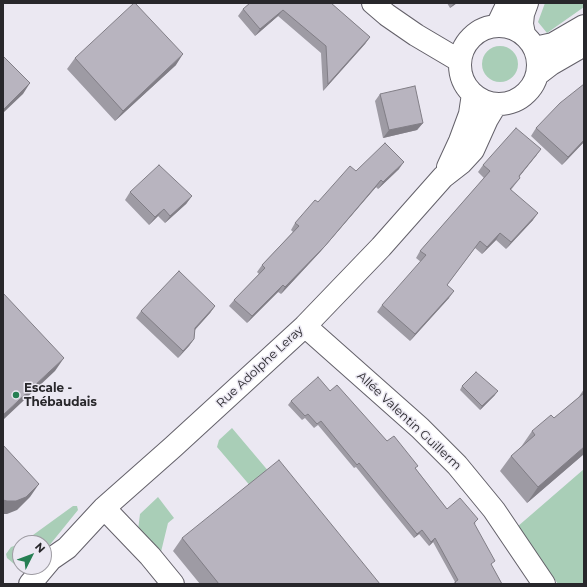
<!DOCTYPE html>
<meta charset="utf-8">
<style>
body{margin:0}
#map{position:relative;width:587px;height:587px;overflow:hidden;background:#ebe8f2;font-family:Montserrat,sans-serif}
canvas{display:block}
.frame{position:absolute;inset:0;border:4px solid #28272b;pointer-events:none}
.north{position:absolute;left:12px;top:535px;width:40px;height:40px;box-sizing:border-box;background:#ebe8f2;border:1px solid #9d9ba2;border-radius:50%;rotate:48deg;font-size:11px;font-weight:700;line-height:16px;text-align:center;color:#28272b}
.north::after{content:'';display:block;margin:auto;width:14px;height:18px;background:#267f53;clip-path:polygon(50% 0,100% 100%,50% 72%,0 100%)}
</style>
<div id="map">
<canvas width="587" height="587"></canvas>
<div class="frame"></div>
<div class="north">N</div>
</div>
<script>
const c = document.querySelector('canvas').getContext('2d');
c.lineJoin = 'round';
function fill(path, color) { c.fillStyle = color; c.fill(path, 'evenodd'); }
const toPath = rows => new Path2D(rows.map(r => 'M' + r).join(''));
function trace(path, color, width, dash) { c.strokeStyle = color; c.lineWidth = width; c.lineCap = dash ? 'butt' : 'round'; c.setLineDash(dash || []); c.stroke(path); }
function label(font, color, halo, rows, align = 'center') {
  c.font = font + ' Montserrat,sans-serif'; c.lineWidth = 3; c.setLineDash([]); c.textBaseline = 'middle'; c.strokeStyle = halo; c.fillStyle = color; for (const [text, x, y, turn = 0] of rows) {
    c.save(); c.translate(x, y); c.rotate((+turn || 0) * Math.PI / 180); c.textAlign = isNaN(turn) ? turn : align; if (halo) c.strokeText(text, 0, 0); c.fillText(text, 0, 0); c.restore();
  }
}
fill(toPath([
 [545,3,584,3,584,7,547,33,538,22],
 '482 64a18 18 0 1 1 36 0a18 18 0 1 1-36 0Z',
 [232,428,270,473,252,488,217,447,219,440],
 [584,469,584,584,558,584,517,527],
 [158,497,174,518,168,523,160,556,138,530,140,514],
 [73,506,77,506,78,510,44,552,44,543,22,543],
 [20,544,20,567,32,567,26,574,7,558,6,554,11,547]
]), '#a9ceb7');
const minor = toPath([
 [373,3,387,15,416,35,460,61],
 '460 65a39 39 0 1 1 78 0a39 39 0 1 1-78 0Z',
 [497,26,508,3],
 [524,34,522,24,523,14,527,3],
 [535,48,553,44,584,26],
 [538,74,551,64,577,49,584,43],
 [448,167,460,141,470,114,473,94],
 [305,326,420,428,457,465,494,510,544,584],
 [104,508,150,556,173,584],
 [30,584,51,559,67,548,104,508,173,447,305,326,381,247,443,177,461,163,473,150,487,119,496,104]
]);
trace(minor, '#636069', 24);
trace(minor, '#fff', 22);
fill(toPath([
 [331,3,370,37,365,44,323,91,321,53,278,16,255,36,238,16,243,9],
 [447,3,457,3,450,8],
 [75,58,176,65,115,121,67,69],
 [584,84,584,142,562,165,531,136,536,128],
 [380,94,423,123,417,130,383,138,375,101],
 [541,149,519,177,520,178,511,190,533,220,506,249,496,240,482,254,475,248,447,285,449,298,410,341,377,312,382,305,421,262,416,258,420,251,484,178,478,172,483,165],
 [399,169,378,189,376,187,320,252,281,294,278,292,247,323,229,306,234,300,259,274,257,272,262,265,293,232,291,230,295,223,318,202,356,171],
 [130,192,192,196,186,204,165,223,158,216,149,225,125,200],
 [215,306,210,313,195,330,194,339,189,346,178,358,136,318,141,311],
 [462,386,495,395,480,410,460,390],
 [584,389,584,454,527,503,500,471,511,456,521,447,532,431,554,418,578,398],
 [330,391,387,441,416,469,447,509,476,523,474,524,492,566,502,584,453,584,455,582,433,542,429,546,419,534,414,538,356,467,354,468,318,425,314,428,305,418,302,420,288,405,291,401],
 [182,538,380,584,200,584,173,551]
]), '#9e9ba4');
fill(toPath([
 [454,3,457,3,450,8],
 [283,10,278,16,255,36,260,29],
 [370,37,365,44,323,91,328,84],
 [183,54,176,65,115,121,123,111],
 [30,83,23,94,3,113,3,110],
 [423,123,417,130,383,138,389,130],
 [584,140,584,142,562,165,568,157],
 [541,149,536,156,514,183,519,176],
 [404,162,399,169,378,189,383,182],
 [381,180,376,187,320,252,281,294,285,287],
 [192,196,186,204,165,223,170,216],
 [164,209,158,216,149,225,155,217],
 [538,213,533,220,506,249,511,242],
 [500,233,496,240,482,254,487,247],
 [283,285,278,292,247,323,252,316],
 [454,291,449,298,410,341,415,334],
 [215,306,210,313,190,335,195,328],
 [194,339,189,346,178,358,183,351],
 [64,358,55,371,3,420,3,415],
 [498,391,495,395,480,410,482,406],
 [584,447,584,454,527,503,538,487],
 [39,484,30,497,17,510,7,514,3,514,3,500],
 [422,530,419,534,414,538,417,534],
 [435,538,433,542,429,546,431,542]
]), '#817e86');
const building = toPath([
 [134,3,135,3,183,54,123,111,75,58,134,3],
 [250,3,331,3,370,37,328,84,326,46,283,10,260,29,243,9,250,3],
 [3,56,30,83,3,110,3,56],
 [584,84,584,140,568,157,536,128,560,103,584,84],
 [415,86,423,123,389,130,380,94,415,86],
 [516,128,541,149,519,176,520,178,510,189,538,213,511,242,500,233,487,247,480,241,447,285,454,291,415,334,382,305,426,255,420,251,490,171,483,165,516,128],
 [385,143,404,162,383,182,381,180,325,246,285,287,283,285,252,316,234,300,265,268,262,265,299,226,295,223,315,200,318,202,350,166,356,171,385,143],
 [159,165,192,196,170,216,164,209,155,217,130,192,159,165],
 [179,271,215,306,195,328,194,339,183,351,141,311,179,271],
 [3,293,64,358,3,415,3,293],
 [476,372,498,391,482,406,462,386,476,372],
 [318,377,330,391,337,385,387,441,394,436,418,466,415,468,447,509,460,498,478,519,474,523,495,561,491,564,502,584,456,584,455,582,458,580,435,538,431,542,422,530,417,534,359,463,357,465,321,421,317,424,308,414,305,416,291,401,318,377],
 [584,393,584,447,538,487,511,456,535,435,532,431,551,415,554,418,584,393],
 [3,445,39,484,26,497,16,501,7,501,3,500,3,445],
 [279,460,380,584,219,584,182,538,279,460]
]);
fill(building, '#b8b4bf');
trace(building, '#817e86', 1);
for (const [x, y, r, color] of [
 [16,395,4,"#267f53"]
]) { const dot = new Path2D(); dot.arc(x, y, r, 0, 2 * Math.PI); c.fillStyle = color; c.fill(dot); trace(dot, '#ebe8f2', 1.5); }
label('12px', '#28272b', '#ebe8f2', [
 ["Rue Adolphe Leray",260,367,-43],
 ["Allée Valentin Guillerm",409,421,43]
]);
label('bold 12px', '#28272b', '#ebe8f2', [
 ["Escale -",24,388],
 ["Thébaudais",24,402]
], 'left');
</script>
